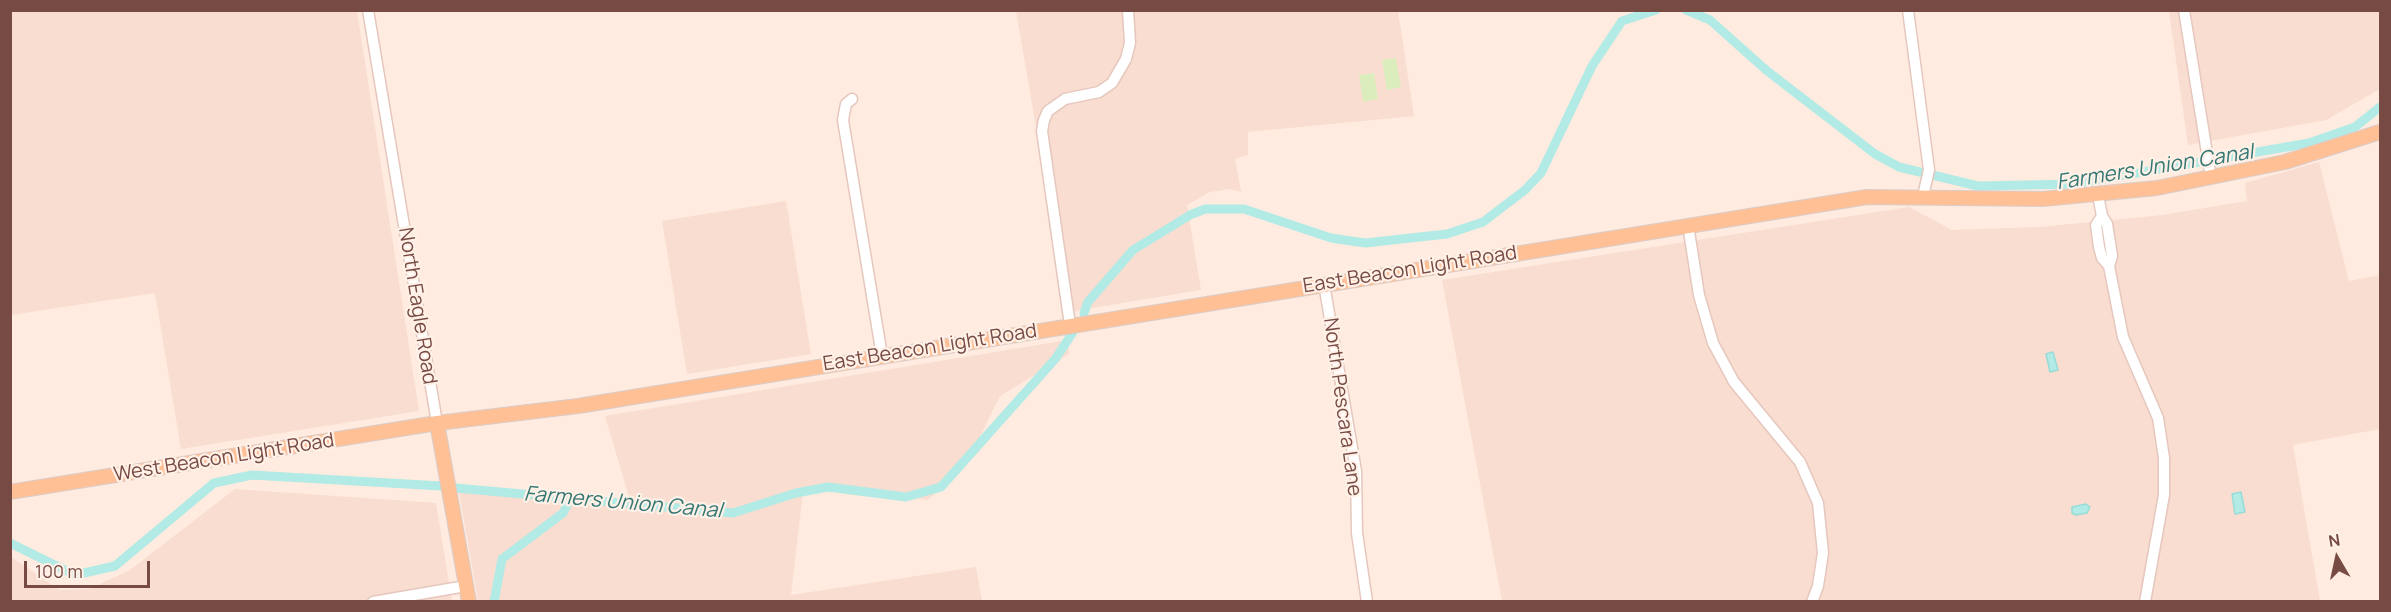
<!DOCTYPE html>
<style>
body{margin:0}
#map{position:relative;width:2391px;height:612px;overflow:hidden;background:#ffebdf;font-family:Manrope,sans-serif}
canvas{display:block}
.frame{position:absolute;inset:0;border:12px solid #774b44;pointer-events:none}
.north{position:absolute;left:2307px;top:528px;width:60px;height:60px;-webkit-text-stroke:4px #fff1e8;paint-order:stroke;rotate:351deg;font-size:16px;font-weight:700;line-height:24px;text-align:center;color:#774b44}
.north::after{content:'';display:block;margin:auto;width:21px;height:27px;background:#774b44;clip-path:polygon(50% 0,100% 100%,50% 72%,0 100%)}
.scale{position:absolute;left:24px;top:561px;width:126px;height:27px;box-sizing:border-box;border:3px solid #774b44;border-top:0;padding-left:8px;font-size:18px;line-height:21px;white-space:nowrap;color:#774b44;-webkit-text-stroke:4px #fff1e8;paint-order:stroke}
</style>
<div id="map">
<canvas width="2391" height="612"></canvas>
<div class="frame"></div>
<div class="north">N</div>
<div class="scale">100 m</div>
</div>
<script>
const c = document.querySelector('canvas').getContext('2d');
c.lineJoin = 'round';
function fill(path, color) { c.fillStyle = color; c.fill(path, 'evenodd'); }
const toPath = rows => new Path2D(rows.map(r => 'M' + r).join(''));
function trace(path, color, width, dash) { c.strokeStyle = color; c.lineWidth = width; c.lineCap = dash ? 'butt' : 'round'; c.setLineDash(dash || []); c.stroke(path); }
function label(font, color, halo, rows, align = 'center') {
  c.font = font + ' Manrope,sans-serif'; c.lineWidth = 4.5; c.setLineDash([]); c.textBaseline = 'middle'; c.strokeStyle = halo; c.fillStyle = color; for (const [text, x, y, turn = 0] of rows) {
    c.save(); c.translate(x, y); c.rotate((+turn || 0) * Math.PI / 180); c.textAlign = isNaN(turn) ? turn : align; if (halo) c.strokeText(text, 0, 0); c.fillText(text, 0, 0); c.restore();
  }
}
fill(toPath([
 [10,11,357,11,419,411,181,449,155,293,11,315],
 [1016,11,1398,11,1414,116,1248,132,1248,155,1235,159,1241,192,1229,189,1210,192,1187,205,1201,290,1068,312],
 [2169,11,2380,11,2380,89,2326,120,2188,145],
 [2319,162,2349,281,2380,275,2380,429,2293,445,2320,601,1502,601,1442,280,1909,207,1952,230,2039,227,2163,215,2247,201,2245,183],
 [786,201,811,354,687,374,662,221],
 [1068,340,1069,354,1000,396,969,459,928,500,820,484,803,491,791,595,976,567,982,601,478,601,459,492,632,507,605,416],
 [235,489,436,503,452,601,11,601,10,556,59,590,89,589,130,570]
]), '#f9ddd0');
fill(toPath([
 [1396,58,1401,87,1387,90,1382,60],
 [1374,73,1378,99,1363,102,1359,75]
]), '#dcedbd');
const water = toPath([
 [2053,352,2058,370,2050,372,2046,354,2053,352],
 [2241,492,2245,512,2235,514,2232,494,2241,492],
 [2086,504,2090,507,2087,513,2076,515,2072,513,2072,507,2086,504]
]);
fill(water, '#b2eae5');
trace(water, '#97dcd7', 1.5);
trace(toPath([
 [1686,10,1710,20,1766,70,1875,154,1899,167,1978,186,2074,184,2309,143,2355,127,2380,107],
 [1084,313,1088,302,1133,250,1190,215,1205,209,1244,209,1331,238,1365,243,1447,234,1483,222,1525,190,1541,173,1592,66,1622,21,1656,10],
 [456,488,733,513,796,493,828,487,906,497,941,487,1056,358,1073,332],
 [10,543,75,575,115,566,214,483,252,475,441,486],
 [494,602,502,559,563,513,571,498]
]), '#b2eae5', 9);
const minor = toPath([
 [368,10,437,423],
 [1908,10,1929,170,1923,196],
 [2184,10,2211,178],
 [852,99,846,104,843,120,882,356],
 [2098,195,2102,216,2107,224,2112,256,2109,266,2102,258,2099,247,2096,225,2102,216],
 [1688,225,1699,295,1713,343,1734,382,1800,462,1818,503,1823,553,1818,586,1812,602],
 [2109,266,2123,337,2158,418,2164,458,2164,495,2145,602],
 [1324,284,1356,471,1357,533,1367,602],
 [1070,325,1042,131,1044,120,1048,111,1065,99,1099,92,1112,83,1126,59,1130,43,1128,10],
 [373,602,466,586]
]);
const major = toPath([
 [437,423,469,602],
 [10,492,437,423,578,406,1867,197,2043,199,2157,188,2285,162,2380,132]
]);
trace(minor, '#e5c7bd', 13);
trace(major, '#d9cdcb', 16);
trace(minor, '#fff', 10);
trace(major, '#ffc096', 14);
label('20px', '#774b44', '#fff1e8', [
 ["East Beacon Light Road",1410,270,-9],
 ["North Eagle Road",417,306,81],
 ["East Beacon Light Road",930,348,-9],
 ["North Pescara Lane",1342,407,82],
 ["West Beacon Light Road",224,458,-9]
]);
label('italic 21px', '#347773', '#fff1e8', [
 ["Farmers Union Canal",2155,168,-9],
 ["Farmers Union Canal",623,503,5]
]);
</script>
